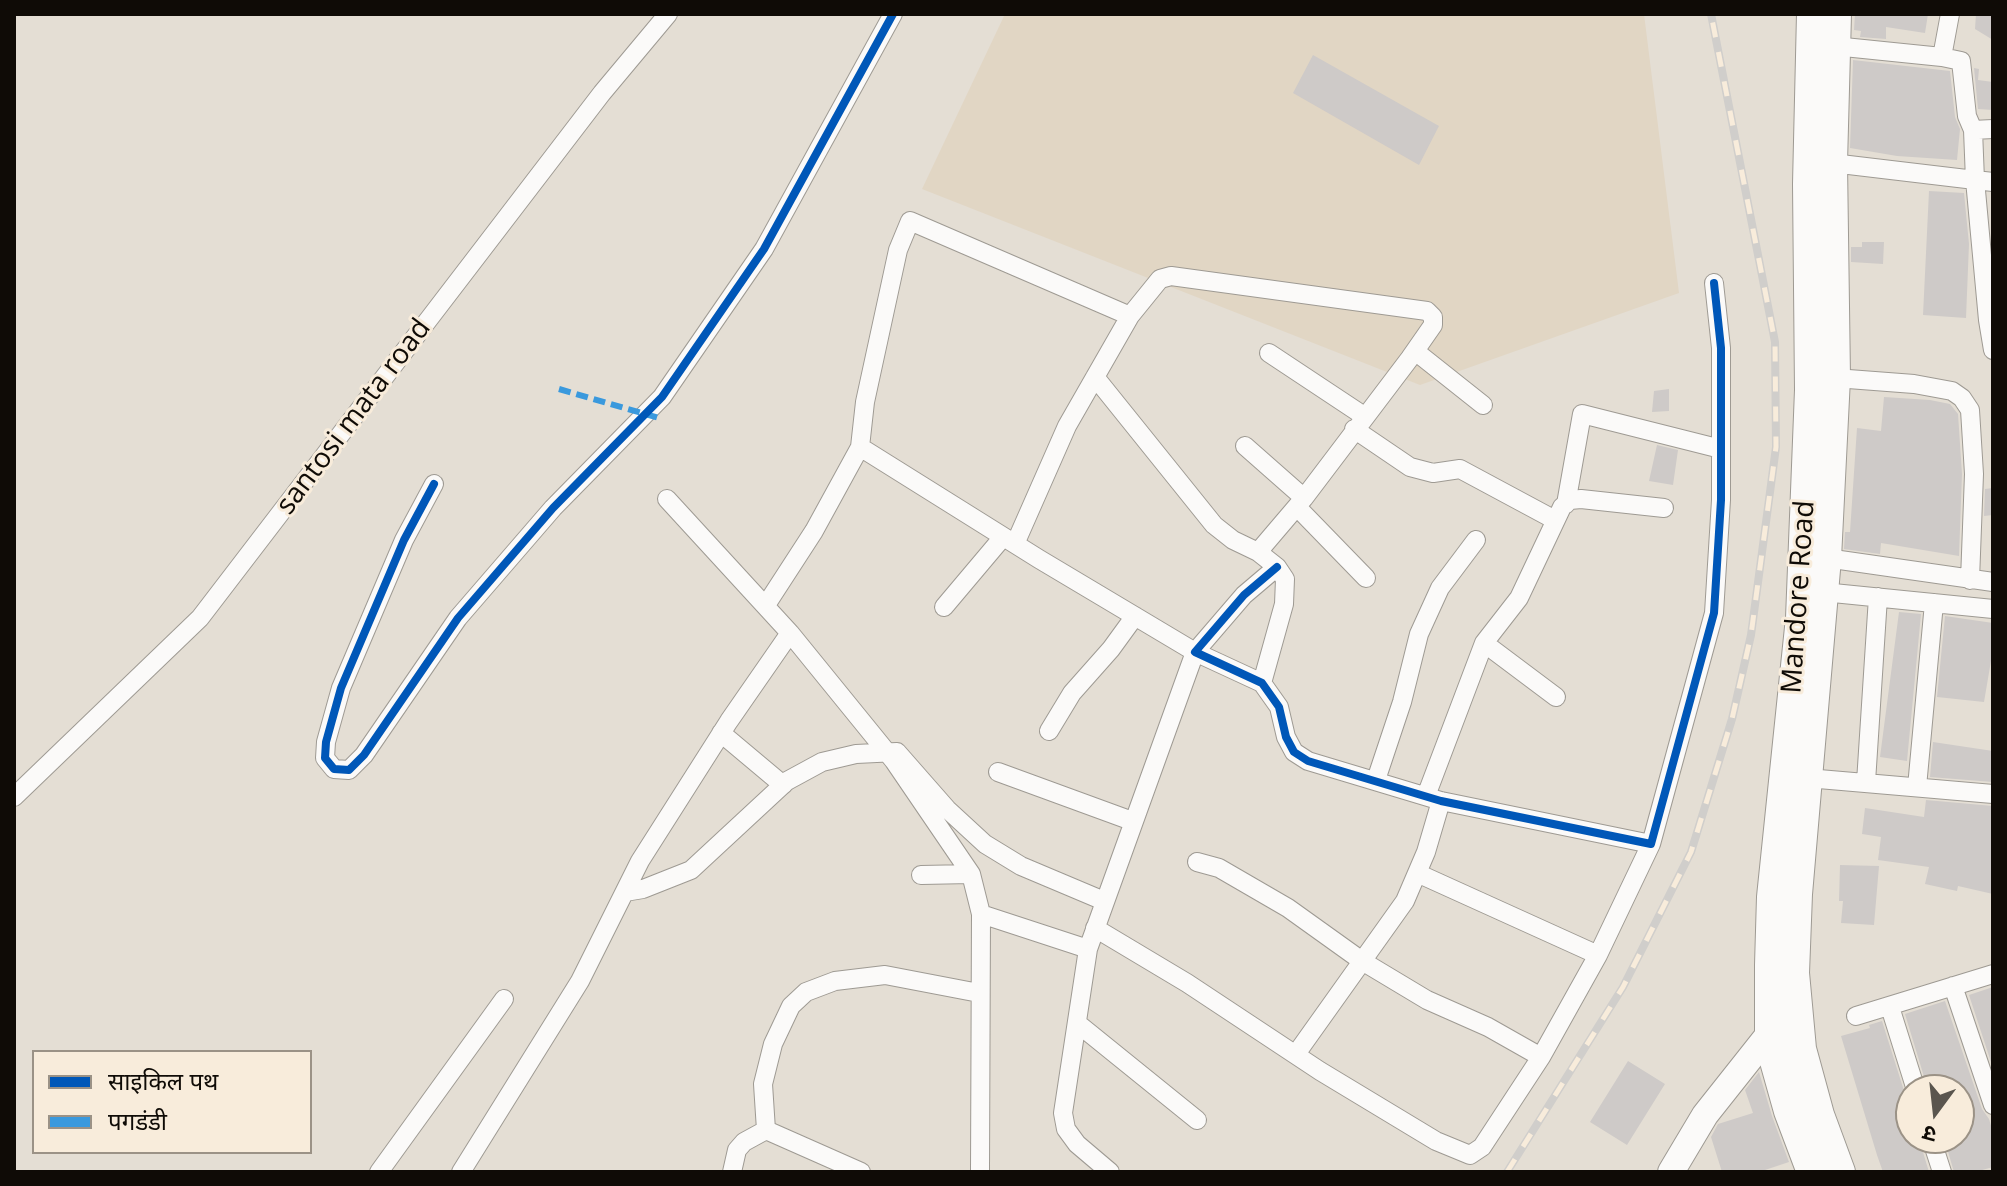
<!DOCTYPE html>
<meta charset="utf-8">
<style>
body{margin:0}
#map{position:relative;width:2007px;height:1186px;overflow:hidden;background:#e4ded4;font-family:"Open Sans","Noto Sans Devanagari",sans-serif}
canvas{display:block}
.frame{position:absolute;inset:0;border:16px solid #0f0b06;pointer-events:none}
.legend{position:absolute;left:32px;top:1050px;width:280px;height:104px;box-sizing:border-box;background:#f8ecdb;border:2px solid #9b9286;margin:0;padding:10px 14px;list-style:none;font-size:24px;color:#0f0b06}
.legend li{display:flex;align-items:center;gap:16px;height:40px}
.legend b{width:40px;border:2px solid #9b9286}
.north{position:absolute;left:1895px;top:1074px;width:80px;height:80px;box-sizing:border-box;background:#f8ecdb;border:2px solid #9b9286;border-radius:50%;rotate:195deg;font-size:22px;font-weight:700;line-height:32px;text-align:center;color:#0f0b06}
.north::after{content:'';display:block;margin:auto;width:28px;height:36px;background:#5a554e;clip-path:polygon(50% 0,100% 100%,50% 72%,0 100%)}
</style>
<div id="map">
<canvas width="2007" height="1186"></canvas>
<div class="frame"></div>
<ul class="legend">
<li><b style="height:10px;background:#0057b8"></b>साइकिल पथ</li>
<li><b style="height:10px;background:#3a99dd"></b>पगडंडी</li>
</ul>
<div class="north">उ</div>
</div>
<script>
const c = document.querySelector('canvas').getContext('2d');
c.lineJoin = 'round';
function fill(path, color) { c.fillStyle = color; c.fill(path, 'evenodd'); }
const toPath = rows => new Path2D(rows.map(r => 'M' + r).join(''));
function trace(path, color, width, dash) { c.strokeStyle = color; c.lineWidth = width; c.lineCap = dash ? 'butt' : 'round'; c.setLineDash(dash || []); c.stroke(path); }
function label(font, color, halo, rows, align = 'center') {
  c.font = font + ' "Open Sans",sans-serif'; c.lineWidth = 6; c.setLineDash([]); c.textBaseline = 'middle'; c.strokeStyle = halo; c.fillStyle = color; for (const [text, x, y, turn = 0] of rows) {
    c.save(); c.translate(x, y); c.rotate((+turn || 0) * Math.PI / 180); c.textAlign = isNaN(turn) ? turn : align; if (halo) c.strokeText(text, 0, 0); c.fillText(text, 0, 0); c.restore();
  }
}
fill(toPath([
 [1005,14,1644,14,1679,293,1420,385,922,189]
]), '#e1d6c4');
fill(toPath([
 [1855,14,1928,14,1925,33,1886,27,1886,39,1860,37,1861,31,1854,30],
 [1976,14,1993,14,1993,40,1975,29],
 [1313,55,1439,126,1419,165,1293,93],
 [1853,60,1950,71,1955,117,1960,129,1957,160,1897,156,1850,148],
 [1974,68,1979,69,1978,80,1993,82,1993,110,1978,109],
 [1929,191,1964,193,1969,244,1966,318,1923,315],
 [1862,242,1884,242,1883,264,1851,262,1851,247,1862,247],
 [1669,389,1669,411,1652,412,1654,391],
 [1884,397,1930,400,1950,404,1958,414,1962,474,1959,556,1881,543,1880,554,1844,549,1845,532,1850,532,1857,428,1881,431],
 [1657,445,1678,450,1673,485,1649,481],
 [1993,488,1993,515,1984,516,1985,489],
 [1899,612,1921,614,1907,761,1880,757],
 [1945,616,1993,623,1993,649,1984,702,1937,697],
 [1933,742,1993,751,1993,782,1930,777],
 [1926,800,1993,806,1993,894,1958,886,1957,891,1925,884,1929,867,1878,860,1881,837,1862,834,1865,808,1924,817],
 [1840,865,1879,866,1874,925,1841,923,1843,901,1839,901],
 [1993,987,1993,1061,1991,1062,1969,995],
 [1945,1001,1982,1109,1989,1119,1993,1132,1993,1167,1975,1172,1954,1172,1944,1138,1959,1138,1959,1128,1973,1124,1963,1094,1959,1095,1959,1090,1928,1090,1905,1014],
 [1882,1021,1905,1094,1911,1101,1911,1142,1919,1139,1929,1172,1883,1172,1877,1155,1841,1036,1870,1028,1869,1025],
 [1628,1061,1665,1084,1627,1145,1590,1122],
 [1759,1072,1772,1116,1789,1162,1759,1172,1722,1172,1711,1137,1718,1124,1753,1113,1745,1090]
]), '#cecac8');
const minor = toPath([
 [1834,46,1942,57,1961,61,1967,116,1973,130],
 [1942,57,1950,14],
 [1993,129,1973,130,1975,180,1993,182],
 [1832,163,1975,180,1988,320,1993,350],
 [1130,316,1160,279,1171,276,1427,311,1433,317,1433,325,1410,358,1304,498,1258,552],
 [1415,351,1483,405],
 [1269,353,1364,416],
 [1095,377,1214,525,1233,540,1258,552,1277,567,1285,579,1284,604,1262,683],
 [1835,378,1914,384,1952,391,1962,398,1970,410,1974,474,1970,580],
 [1354,429,1410,467,1433,473,1460,469,1555,520],
 [1245,446,1304,498],
 [860,447,865,402,898,250,910,221,1130,316,1067,426,1015,544],
 [434,484,404,540,341,688,326,742,325,758,334,769,349,770,364,755,458,618,553,508,662,397,764,249,893,14],
 [667,499,790,633,894,761,971,874,981,914,980,1172],
 [1566,504,1582,414,1721,449],
 [1297,507,1366,578],
 [1826,558,1993,582],
 [1277,567,1244,595,1195,652,1262,683,1279,707,1286,737,1294,752,1308,761,1441,801,1651,844,1714,613,1721,500,1721,348,1714,283],
 [1823,592,1993,609],
 [766,605,814,531,860,447,1039,559,1195,652,1088,949,1063,1113,1066,1129,1077,1144,1110,1172],
 [944,607,1003,537],
 [1484,643,1556,697],
 [1049,731,1072,693,1111,649,1135,616],
 [721,733,783,785],
 [998,772,1132,821],
 [1807,778,1993,794],
 [1376,780,1402,702,1419,634,1440,588,1476,540],
 [1866,782,1878,597],
 [1917,787,1934,603],
 [1426,796,1484,643,1519,598,1562,507,1570,500,1581,499,1664,508],
 [14,797,200,618,602,93,668,14],
 [1197,862,1219,868,1288,908,1362,961,1427,1000,1488,1027,1541,1057],
 [1417,873,1598,955],
 [921,875,971,874],
 [625,892,643,889,691,870,787,781,822,762,856,754,897,752,947,809,985,844,1021,866,1104,901],
 [981,914,1088,949],
 [1095,928,1187,983,1320,1071,1436,1141,1470,1155,1482,1147,1541,1057,1598,955,1651,844],
 [1953,986,1993,1105],
 [1890,1007,1916,1090],
 [1856,1016,1993,974],
 [1077,1023,1197,1120],
 [1296,1054,1405,901,1426,852,1441,801],
 [766,1130,763,1084,773,1044,791,1006,806,992,835,981,885,975,979,993],
 [1931,1138,1942,1172],
 [379,1172,504,999],
 [461,1172,580,981,640,861,729,721,790,633],
 [732,1172,737,1150,744,1142,766,1130,861,1172]
]);
const secondary = toPath([
 [1671,1172,1705,1115,1770,1033]
]);
const trunk = toPath([
 [1812,14,1808,184,1810,390,1801,618,1772,897,1770,965,1770,1033,1773,1054,1789,1111,1812,1172],
 [1836,14,1832,163,1835,378,1826,558,1797,894,1794,973,1801,1049,1819,1115,1840,1172]
]);
trace(minor, '#9e9a93', 20);
trace(secondary, '#9e9a93', 28);
trace(trunk, '#9e9a93', 32);
trace(minor, '#fbfaf9', 18);
trace(secondary, '#fbfaf9', 26);
trace(trunk, '#fbfaf9', 30);
const rail = toPath([
 [1507,1172,1623,987,1691,852,1732,719,1751,635,1776,447,1775,342,1711,14]
]);
trace(rail, '#d0cecb', 8);
trace(rail, '#f8ecdb', 5, [15]);
trace(toPath([
 [559,389,659,418]
]), '#3a99dd', 6, [12, 6]);
trace(toPath([
 [434,484,404,540,341,688,326,742,325,758,334,769,349,770,364,755,458,618,553,508,662,397,764,249,893,14],
 [1277,567,1244,595,1195,652,1262,683,1279,707,1286,737,1294,752,1308,761,1441,801,1651,844,1714,613,1721,500,1721,348,1714,283]
]), '#0057b8', 8);
label('28px', '#0f0b06', '#f8ecdb', [
 ["santosi mata road",354,417,-53],
 ["Mandore Road",1799,597,-86]
]);
</script>
